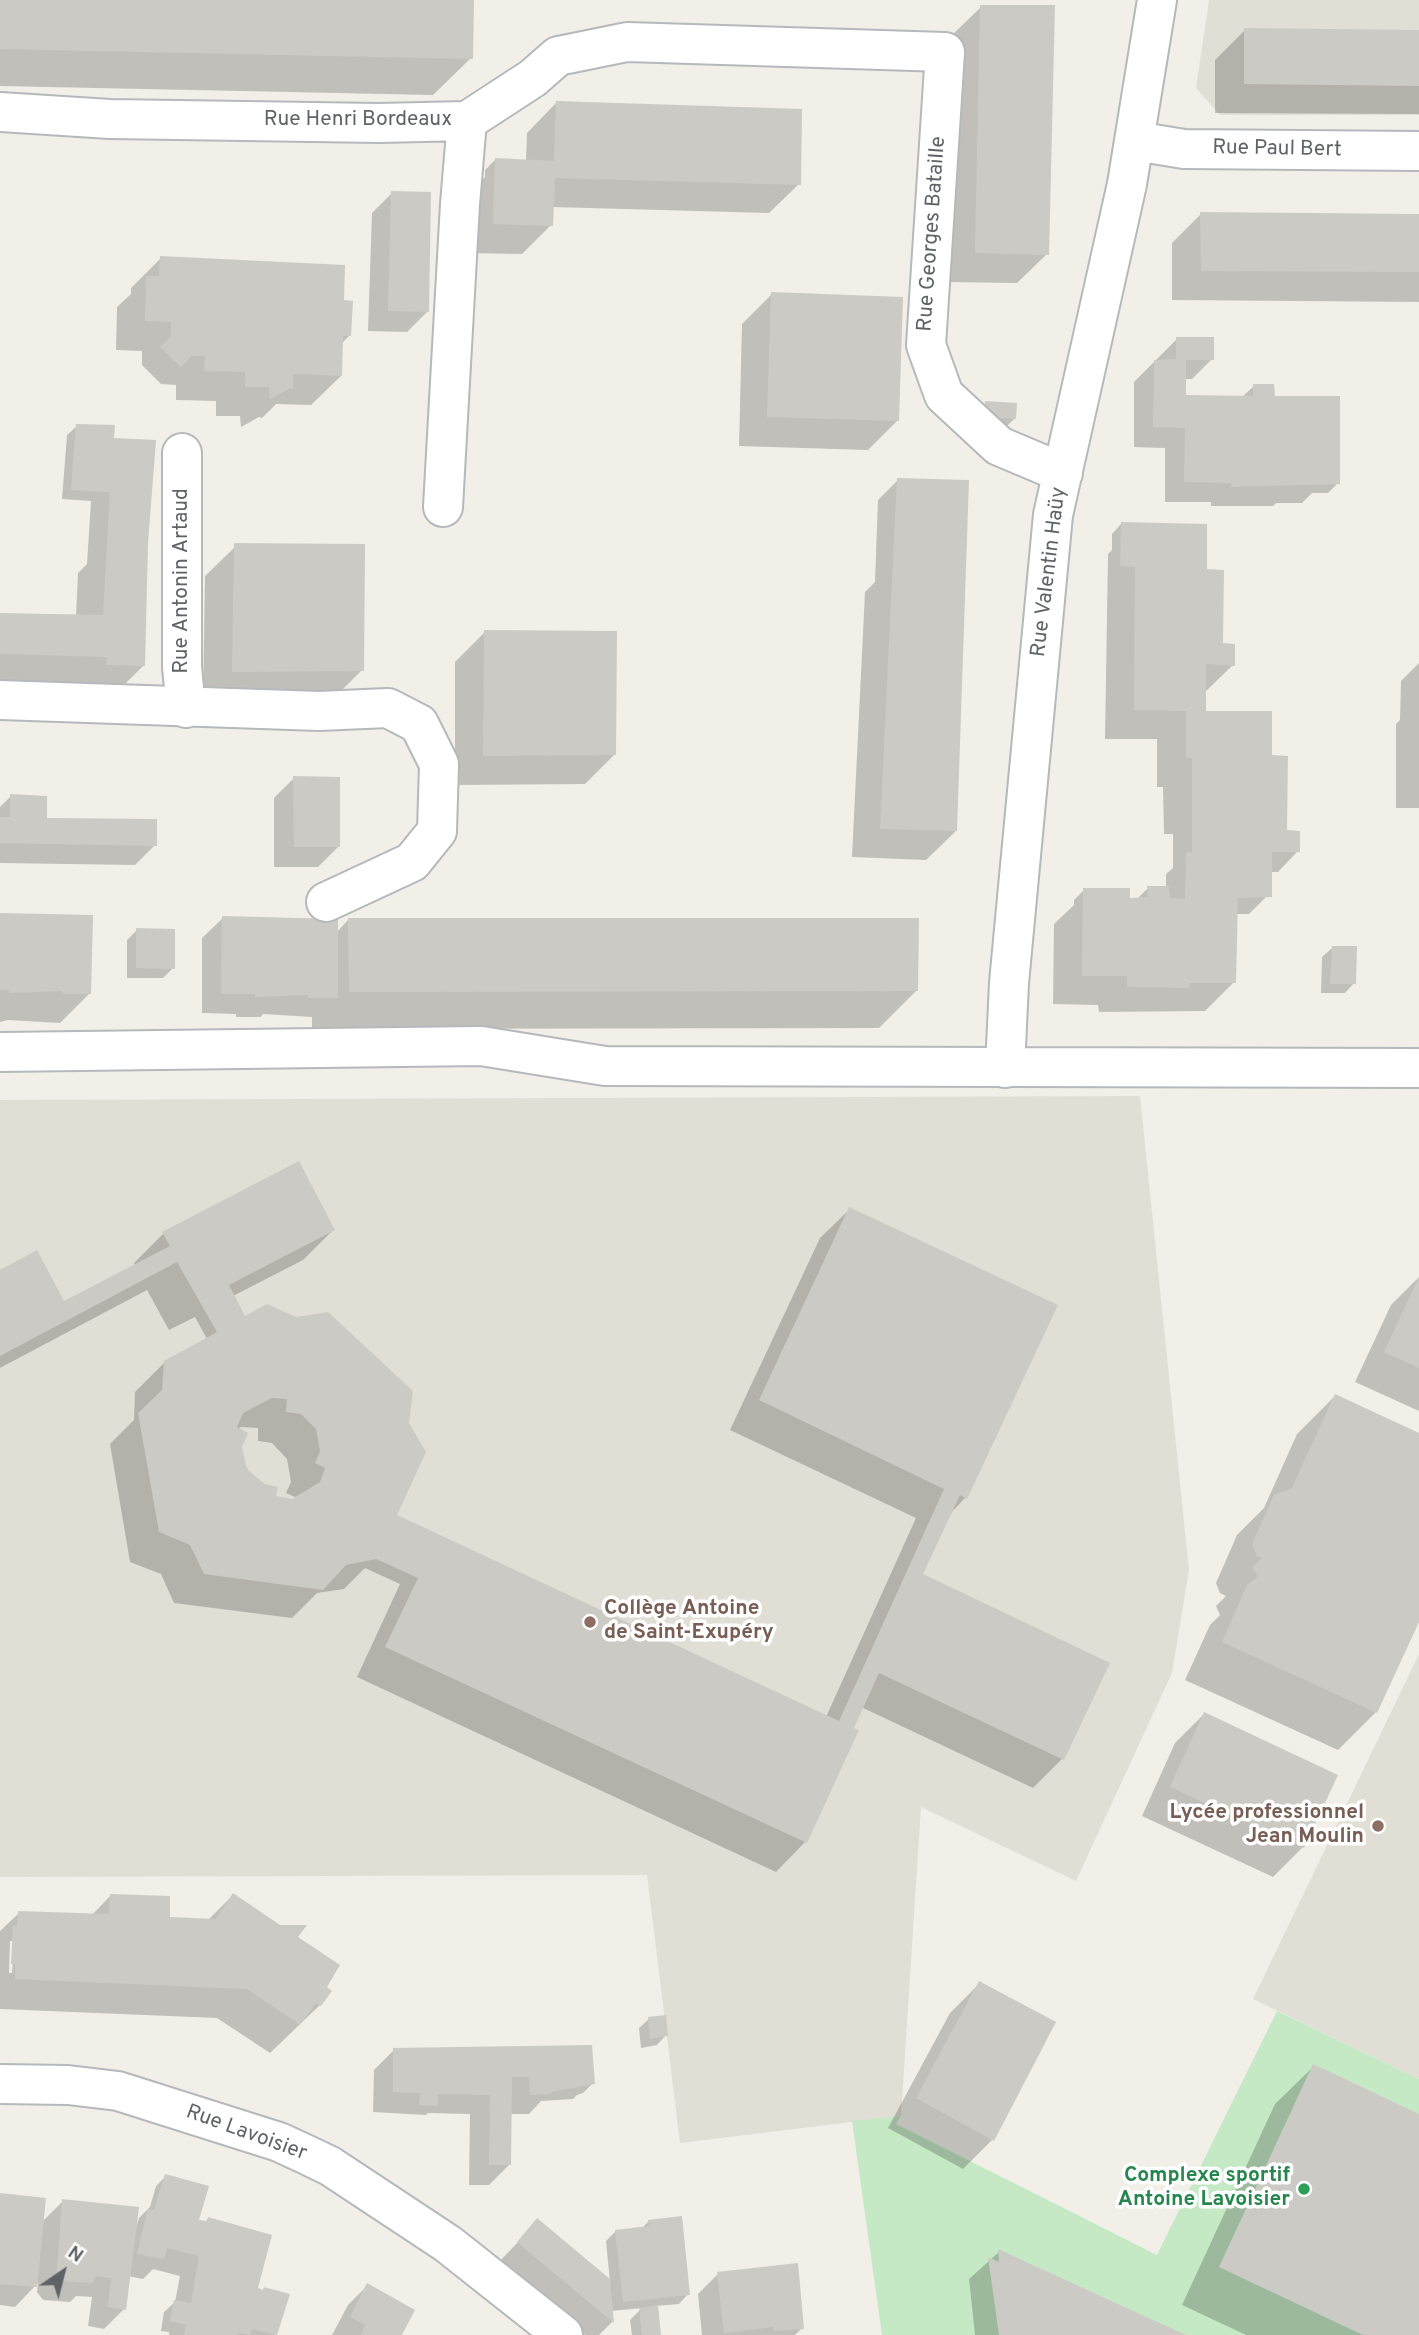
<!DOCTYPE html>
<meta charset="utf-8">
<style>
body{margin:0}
#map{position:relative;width:1419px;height:2335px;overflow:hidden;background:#f1efe8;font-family:Overpass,sans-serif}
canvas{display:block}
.north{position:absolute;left:28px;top:2237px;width:70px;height:70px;-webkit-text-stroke:5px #fff;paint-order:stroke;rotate:35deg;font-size:19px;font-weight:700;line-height:28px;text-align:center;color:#5f6368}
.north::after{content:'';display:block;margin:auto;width:24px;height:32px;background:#5f6368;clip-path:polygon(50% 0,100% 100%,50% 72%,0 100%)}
</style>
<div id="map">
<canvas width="1419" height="2335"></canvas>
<div class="north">N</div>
</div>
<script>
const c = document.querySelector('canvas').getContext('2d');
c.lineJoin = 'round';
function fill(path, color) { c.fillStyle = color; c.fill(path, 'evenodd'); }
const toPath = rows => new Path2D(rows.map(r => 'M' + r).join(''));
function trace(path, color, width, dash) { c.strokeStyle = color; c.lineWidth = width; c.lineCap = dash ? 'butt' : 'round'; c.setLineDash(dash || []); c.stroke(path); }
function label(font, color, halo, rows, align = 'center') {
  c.font = font + ' Overpass,sans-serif'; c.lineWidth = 7; c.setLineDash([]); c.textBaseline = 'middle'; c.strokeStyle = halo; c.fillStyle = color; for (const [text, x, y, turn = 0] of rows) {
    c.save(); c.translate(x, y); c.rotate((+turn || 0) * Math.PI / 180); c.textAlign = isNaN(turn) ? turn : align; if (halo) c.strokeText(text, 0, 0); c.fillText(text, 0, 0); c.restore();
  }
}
fill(toPath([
 [1209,0,1419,0,1419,115,1220,115,1196,88],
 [1140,1096,1189,1570,1172,1673,1076,1881,921,1807,901,2116,680,2143,647,1875,0,1877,0,1100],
 [1419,1654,1419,2079,1253,1999]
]), '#e1ded6');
fill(toPath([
 [1277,2011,1419,2079,1419,2335,882,2335,852,2121,901,2116,896,2124,1157,2255]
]), '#c5e8c5');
fill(toPath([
 [0,0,472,0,471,58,433,95,0,86],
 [981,7,1047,254,1017,283,946,282,951,36],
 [1245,30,1419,31,1419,114,1215,113,1215,60],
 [556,103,799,184,769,213,552,207,551,225,522,254,464,253,472,190,485,177,485,170,495,160,526,161,527,133],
 [392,193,427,312,407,332,368,331,372,213],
 [1201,214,1419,216,1419,302,1172,300,1172,243],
 [161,258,342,302,350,335,341,344,341,376,311,405,276,404,262,418,259,417,241,427,240,416,216,416,216,401,176,400,176,385,161,384,142,365,142,351,116,350,117,307,131,294,131,288],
 [772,294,898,420,868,450,739,446,742,324],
 [1177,339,1212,359,1192,379,1184,379,1184,397,1242,397,1254,386,1273,398,1338,483,1328,493,1312,493,1302,503,1276,503,1273,506,1211,506,1211,502,1165,502,1165,448,1134,447,1134,382],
 [986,403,1015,418,1005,428,976,412],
 [77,426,112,440,147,543,144,665,114,695,0,683,0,614,76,616,78,573,87,564,91,501,62,499,67,435],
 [898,480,956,831,926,860,852,857,865,592,875,582,878,500],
 [1121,524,1205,570,1221,644,1233,665,1204,693,1204,713,1270,757,1285,832,1298,851,1278,872,1270,872,1269,894,1249,914,1236,914,1234,982,1205,1011,1099,1012,1098,1005,1053,1004,1054,924,1074,905,1074,900,1084,890,1128,900,1138,898,1148,888,1166,888,1166,874,1173,868,1173,834,1164,834,1163,787,1157,787,1157,739,1105,739,1108,554,1112,550,1112,534],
 [235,547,362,670,332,700,203,701,205,576],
 [485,632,615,754,585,784,455,785,455,662],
 [1419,663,1419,808,1396,808,1396,724,1400,720,1401,681],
 [294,778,338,847,318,867,274,867,274,798],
 [11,796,45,820,155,845,135,865,0,863,0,807],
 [0,915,90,993,60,1023,8,1020,0,1022],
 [223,918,337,932,348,920,917,990,879,1028,312,1029,312,1017,263,1014,261,1017,236,1017,236,1014,202,1013,202,938],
 [137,930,173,968,163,978,127,978,127,940],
 [1332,948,1354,983,1345,993,1321,993,1322,957],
 [298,1163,333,1230,303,1260,233,1296,245,1319,391,1522,826,1717,916,1518,730,1430,820,1238,850,1209,1056,1306,965,1498,949,1515,921,1575,1062,1759,1033,1788,861,1707,852,1728,857,1731,805,1842,776,1872,357,1677,400,1584,365,1568,344,1589,317,1593,292,1618,174,1603,161,1574,130,1562,110,1444,134,1420,135,1392,165,1362,207,1339,195,1317,169,1330,147,1290,0,1368,0,1272,63,1303,135,1266,134,1263,163,1234],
 [241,1427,258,1428,258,1441,272,1443,287,1459,291,1482,286,1493,297,1498,292,1500,274,1498,244,1467,237,1429],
 [1419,1277,1419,1411,1355,1382,1391,1305],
 [1335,1396,1419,1435,1419,1617,1376,1712,1338,1750,1185,1680,1210,1625,1220,1615,1216,1606,1226,1596,1220,1593,1216,1583,1237,1535,1264,1508,1297,1434],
 [1204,1714,1303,1847,1273,1877,1142,1816,1175,1743],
 [111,1895,168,1918,208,1920,233,1895,296,1938,324,1988,320,2005,270,2053,217,2018,0,2009,0,1931,19,1913,91,1916],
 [10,1941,14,1941,12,1973,9,1973],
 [979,1984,992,2140,963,2169,888,2128,950,2013],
 [649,2019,666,2035,657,2045,641,2048,639,2028],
 [394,2050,593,2083,583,2093,577,2095,573,2099,541,2101,529,2114,510,2114,509,2165,489,2185,469,2185,470,2114,428,2113,426,2115,373,2112,374,2070],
 [1313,2067,1419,2116,1419,2335,1246,2335,1182,2305,1275,2104],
 [166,2176,197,2222,204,2223,208,2219,256,2289,275,2335,169,2335,169,2332,161,2331,164,2312,175,2302,180,2276,153,2269,143,2279,128,2276,124,2309,104,2329,88,2326,92,2297,76,2296,70,2302,43,2300,37,2292,38,2283,15,2307,0,2305,0,2195,42,2222,63,2201,136,2227,139,2218,150,2207,156,2186],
 [538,2221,610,2282,606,2241,616,2231,641,2229,649,2221,688,2294,679,2304,656,2306,659,2335,632,2335,630,2320,642,2308,611,2311,612,2322,599,2335,585,2335,498,2263],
 [999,2252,1182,2335,975,2335,969,2279],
 [718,2274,802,2328,795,2335,702,2335,698,2294],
 [368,2285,400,2335,332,2335,348,2305]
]), '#0003');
fill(toPath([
 [0,0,474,0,473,59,0,49],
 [980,5,1055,5,1049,255,975,253],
 [1244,28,1419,30,1419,86,1244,84],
 [556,101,802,109,801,185,555,178,553,226,493,224,495,158,554,161],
 [391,191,431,192,429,312,388,311],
 [1200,212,1419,214,1419,272,1201,271],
 [160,256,345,265,344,300,353,301,351,336,343,336,342,376,293,374,293,389,290,388,270,399,269,387,245,387,245,372,204,371,205,356,191,356,181,367,160,347,171,336,171,322,145,321,146,276,159,276],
 [771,292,903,297,899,421,767,417],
 [1176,337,1214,337,1214,360,1186,360,1186,395,1253,396,1253,384,1274,384,1275,396,1340,396,1340,484,1231,487,1231,483,1184,482,1185,428,1153,427,1154,360,1176,359],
 [985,401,1017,403,1016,419,984,417],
 [76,424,115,425,114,438,156,440,148,543,145,666,106,665,107,657,0,654,0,613,103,615,110,492,71,490],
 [897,478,969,480,957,831,880,829],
 [1121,522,1207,524,1207,569,1224,570,1223,643,1235,644,1235,666,1206,664,1206,711,1272,711,1272,755,1288,756,1287,830,1300,831,1300,852,1272,852,1272,897,1238,898,1236,983,1190,983,1190,988,1127,987,1127,976,1082,976,1083,888,1130,888,1130,898,1148,897,1147,886,1169,886,1170,898,1185,899,1186,852,1192,853,1192,758,1186,758,1186,711,1134,710,1135,567,1120,566],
 [234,543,365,544,364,671,232,672],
 [484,630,617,631,616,755,483,756],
 [293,776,340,777,340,847,294,847],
 [10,794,47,796,47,818,157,819,157,846,0,843,0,817,10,817],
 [0,913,93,915,91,994,63,994,62,991,9,993,9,990,0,990],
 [222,916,338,919,338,998,308,998,308,995,255,997,255,994,221,994],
 [348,918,919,918,918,991,349,992],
 [136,928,175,929,175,969,136,968],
 [1332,946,1357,946,1356,984,1330,984],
 [299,1161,335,1230,229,1285,245,1316,267,1304,296,1317,328,1312,413,1391,409,1423,426,1452,397,1515,839,1721,944,1489,759,1400,849,1207,1058,1305,967,1499,960,1495,923,1574,1110,1663,1064,1760,879,1673,854,1728,859,1730,807,1843,385,1647,418,1578,376,1559,346,1565,323,1590,204,1574,190,1545,159,1532,138,1413,162,1390,164,1361,217,1332,177,1262,0,1356,0,1270,37,1250,64,1301,170,1246,162,1232],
 [272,1398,287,1399,286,1412,301,1414,316,1429,320,1451,315,1463,325,1468,320,1482,292,1499,276,1496,278,1487,265,1484,250,1472,246,1466,242,1447,248,1433,237,1427,243,1413],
 [1419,1277,1419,1368,1384,1352],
 [1335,1394,1419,1433,1419,1622,1377,1713,1222,1642,1247,1585,1258,1577,1252,1567,1262,1558,1257,1556,1252,1544,1274,1495,1292,1488],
 [1204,1712,1338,1775,1304,1848,1170,1787],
 [233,1893,280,1925,307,1925,298,1937,340,1965,327,1987,332,1991,321,2006,316,2003,300,2025,247,1989,15,1979,15,1964,11,1964,13,1926,17,1926,18,1911,109,1914,110,1894,170,1896,170,1917,216,1919],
 [979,1981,1056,2022,994,2141,916,2098],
 [666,2015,668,2036,650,2039,648,2017],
 [592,2045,595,2084,551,2092,551,2094,530,2095,529,2077,512,2077,511,2165,489,2165,490,2095,438,2094,438,2106,419,2105,420,2093,393,2092,393,2048],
 [1313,2064,1419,2114,1419,2335,1363,2335,1219,2267],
 [165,2174,209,2186,199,2220,207,2221,208,2217,272,2235,258,2288,263,2290,264,2287,290,2294,277,2335,252,2329,250,2335,238,2333,237,2335,184,2335,186,2325,170,2321,174,2300,191,2303,199,2256,167,2248,164,2259,137,2254,148,2209,154,2210],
 [0,2193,46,2198,37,2287,0,2284],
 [62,2199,139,2207,126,2310,108,2307,111,2278,96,2276,92,2283,63,2281,57,2271],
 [682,2216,690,2295,623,2302,615,2230,649,2226,648,2220],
 [537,2218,610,2279,614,2323,517,2242],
 [998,2249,1085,2289,1186,2335,999,2335,988,2257,999,2262],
 [798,2263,804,2329,773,2331,773,2327,724,2333,717,2272],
 [367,2283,415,2310,402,2335,361,2335,365,2325,350,2317],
 [658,2305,661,2335,642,2335,639,2308]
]), '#cccac5');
const minor = toPath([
 [0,112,110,119,379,123,467,121,533,78,558,56,627,42,945,52,926,345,944,395,999,446,1063,473],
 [1135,141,1184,149,1419,151],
 [182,453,182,667,186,708],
 [443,507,460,204,467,121],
 [0,700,319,711,388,708,419,724,439,764,437,831,412,862,326,902],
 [0,1052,481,1046,605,1066,1419,1068],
 [1005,1068,1009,983,1053,515,1127,184,1157,0],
 [0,2084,68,2085,118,2091,279,2142,305,2154,330,2166,448,2244,563,2335]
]);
trace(minor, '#b5b8bc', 42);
trace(minor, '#fff', 38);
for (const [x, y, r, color] of [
 [590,1622,7,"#8d6e63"],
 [1378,1826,7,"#8d6e63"],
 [1304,2189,7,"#2e9e5b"]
]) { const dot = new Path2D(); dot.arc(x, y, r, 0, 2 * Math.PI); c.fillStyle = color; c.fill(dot); trace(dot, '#fff', 2.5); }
label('21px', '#5f6368', '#fff', [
 ["Rue Henri Bordeaux",358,121],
 ["Rue Paul Bert",1277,150,1],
 ["Rue Georges Bataille",933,234,-86],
 ["Rue Valentin Haüy",1050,572,-83],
 ["Rue Antonin Artaud",183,581,-90],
 ["Rue Lavoisier",246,2134,20]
]);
label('bold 21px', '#785e54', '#fff', [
 ["Collège Antoine",604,1610],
 ["de Saint-Exupéry",604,1634],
 ["Lycée professionnel",1364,1814,"right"],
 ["Jean Moulin",1364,1838,"right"]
], 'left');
label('bold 21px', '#27864d', '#fff', [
 ["Complexe sportif",1290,2177],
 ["Antoine Lavoisier",1290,2201]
], 'right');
</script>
